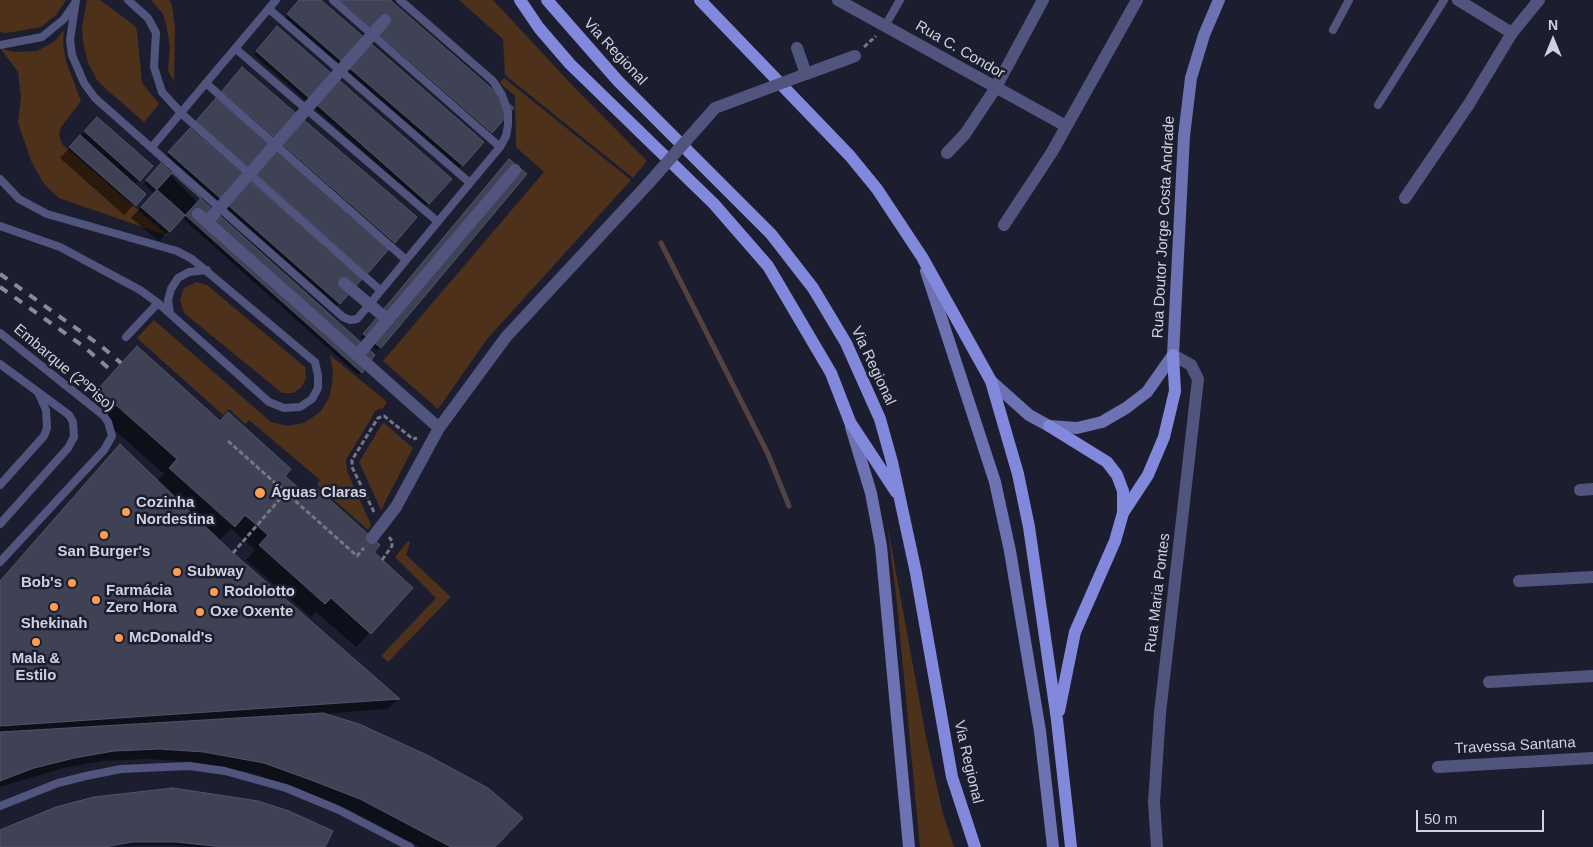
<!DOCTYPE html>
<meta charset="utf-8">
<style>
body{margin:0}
#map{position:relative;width:1593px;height:847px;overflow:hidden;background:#1c1e30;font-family:Arial,sans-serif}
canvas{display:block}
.north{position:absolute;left:1528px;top:15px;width:50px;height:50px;-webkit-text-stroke:4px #1c1e30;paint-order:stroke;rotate:0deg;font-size:14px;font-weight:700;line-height:20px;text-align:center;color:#cfd1dd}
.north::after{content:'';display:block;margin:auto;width:18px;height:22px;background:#cfd1dd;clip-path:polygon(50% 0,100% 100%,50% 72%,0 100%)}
.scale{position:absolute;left:1416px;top:810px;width:128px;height:22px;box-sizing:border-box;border:2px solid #cfd1dd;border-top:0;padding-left:6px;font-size:15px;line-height:18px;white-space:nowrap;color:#cfd1dd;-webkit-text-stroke:4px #1c1e30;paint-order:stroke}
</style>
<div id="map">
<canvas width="1593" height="847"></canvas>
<div class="north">N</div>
<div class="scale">50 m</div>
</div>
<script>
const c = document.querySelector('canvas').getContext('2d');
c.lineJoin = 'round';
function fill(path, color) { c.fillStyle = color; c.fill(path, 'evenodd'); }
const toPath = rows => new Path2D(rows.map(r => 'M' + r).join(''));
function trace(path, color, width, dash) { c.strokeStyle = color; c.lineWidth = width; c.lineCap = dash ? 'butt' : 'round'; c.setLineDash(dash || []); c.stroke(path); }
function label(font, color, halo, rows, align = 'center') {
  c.font = font + ' Arial,sans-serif'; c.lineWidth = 5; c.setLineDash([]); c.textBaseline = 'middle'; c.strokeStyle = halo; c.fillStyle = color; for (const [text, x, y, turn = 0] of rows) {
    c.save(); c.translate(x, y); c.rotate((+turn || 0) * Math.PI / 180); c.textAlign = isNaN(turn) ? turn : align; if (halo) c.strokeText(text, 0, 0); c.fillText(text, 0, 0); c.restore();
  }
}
fill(toPath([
 [0,0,66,0,56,15,41,27,7,33,0,32],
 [87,0,100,0,135,26,137,31,142,83,159,104,144,122,106,89,97,80,88,63,83,42,82,27],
 [151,0,169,0,172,5,175,29,174,81,168,71,170,47,166,24,163,14],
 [459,0,493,0,573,86,647,161,633,178,505,75,503,39],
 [64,30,63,44,66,61,81,101,61,127,59,135,62,144,168,236,59,198,44,184,32,163,18,123,21,97,18,72,0,48,13,52,37,51,55,41],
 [504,78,631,180,488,338,438,409,383,361,544,172,516,147,515,96,500,83],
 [196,282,207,285,305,367,306,378,301,388,293,393,282,393,184,313,180,300,184,288],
 [154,320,271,422,288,426,304,423,320,412,329,398,332,384,333,373,330,355,387,402,383,408,376,410,346,460,347,471,371,525,368,530,317,485,320,480,249,420,245,424,229,409,223,415,137,338],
 [384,423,413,448,381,510,359,462,382,424],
 [887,523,926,737,943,814,954,847,920,847,897,604],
 [408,541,410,542,406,555,451,597,388,662,381,656,436,598,395,557]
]), '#4d311a');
fill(toPath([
 [300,0,319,0,482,142,459,168,285,18],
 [334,0,388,0,512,108,488,135],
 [274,31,450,179,425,206,254,55],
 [239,71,416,217,391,245,219,95],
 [213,103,387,250,364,275,194,125],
 [87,129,152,166,134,185,144,194,124,215,60,158],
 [190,129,361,279,336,307,166,156],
 [506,164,380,347,377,350,361,337],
 [161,165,361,372,358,375,181,217,159,241,131,218,154,193,144,184],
 [123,362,220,422,412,588,356,647,316,612,311,617,246,560,255,550,231,529,219,541,398,699,388,709,321,714,493,847,420,847,349,810,300,790,253,773,192,762,148,759,103,761,63,768,0,787,0,581,157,481,164,474,85,404],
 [173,790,323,847,195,847,172,845,0,847,0,832,25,820,94,798]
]), '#0007');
trace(toPath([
 [661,243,768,454,789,506]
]), '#524342', 5);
const building = toPath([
 [299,0,321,0,484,142,463,166,287,14,299,0],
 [340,0,390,0,514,108,492,133,340,0],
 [277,26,452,179,429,204,256,51,277,26],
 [242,67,417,217,395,243,222,91,242,67],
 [216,98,389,249,368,273,196,121,216,98],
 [97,117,153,166,140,181,84,131,97,117],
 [190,128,362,279,340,304,168,152,190,128],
 [80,135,146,194,136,206,69,147,80,135],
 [509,159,527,174,381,348,363,334,509,159],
 [161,163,375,355,362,373,146,180,161,163],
 [173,172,201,198,170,232,141,207,173,172],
 [137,346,220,421,228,412,291,469,285,476,309,497,317,488,380,545,374,552,413,588,371,634,331,598,325,604,259,545,268,535,245,515,235,527,169,468,177,459,98,389,137,346],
 [120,444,233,553,400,699,0,726,0,581,120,444],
 [323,713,359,724,427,755,488,788,523,818,495,847,451,847,360,799,311,780,264,763,204,752,159,749,114,751,74,758,34,768,0,781,0,732,323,713],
 [173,788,258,801,289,811,333,831,325,847,223,847,176,842,133,842,104,847,0,847,0,830,56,807,94,797,173,788]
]);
fill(building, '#3f4155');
trace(building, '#52556a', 1);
trace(toPath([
 [864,47,876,36],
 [228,441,357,556,364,548],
 [374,512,352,467,352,460,378,418,384,416,413,439,417,438],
 [233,553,285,493],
 [382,560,392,546,392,541,389,537]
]), '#747685', 3, [5, 2.5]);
trace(toPath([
 [76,0,70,40,72,55,84,83,95,98,343,317,350,320,357,319,369,305,470,183,500,147,506,136,508,125,508,112,502,95,493,81,400,0],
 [128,0,148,18,156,33,154,67,162,92,182,114,380,290],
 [333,0,500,147],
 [269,9,470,183],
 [885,26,900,0],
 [1333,30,1349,0],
 [0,45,42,37,64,19,75,3],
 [236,49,437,221],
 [207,84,405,259],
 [1378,105,1444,0],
 [152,147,276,0],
 [0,179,19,199,47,214,177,251,192,259,315,362,318,375,318,388,312,399,300,407,284,408,269,402,158,303,140,290,60,247,0,226],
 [170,313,168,300,171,289,178,278,189,272,207,270],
 [0,333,103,415,108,422,112,436,104,450,0,562],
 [126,337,158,303],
 [0,364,38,392,46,410,47,428,44,436,0,485],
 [0,524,68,448,74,437,73,422,69,415,38,392],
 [0,806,58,783,86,776,121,769,189,766,225,771,286,788,339,810,410,847]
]), '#51557d', 8);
trace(toPath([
 [838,0,1066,126],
 [1458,0,1512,33],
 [797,48,806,74,855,56],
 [947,153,965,134,995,89,1043,0],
 [1405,198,1469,104,1512,33,1539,0],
 [198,214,439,428],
 [207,222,385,20],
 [1004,225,1052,152,1137,0],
 [344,283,388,320],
 [357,356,515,170],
 [1580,490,1593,489],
 [396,507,439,428,506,337,648,184],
 [1519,581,1593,577],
 [1489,682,1593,676],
 [1438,767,1593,758],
 [1157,847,1154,802,1160,713,1198,379,1191,365,1173,355]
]), '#51557d', 12);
trace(toPath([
 [926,271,995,482,1010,551,1040,731,1053,847],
 [991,381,1029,415,1049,426,1077,428,1102,422,1126,408,1147,392,1173,355,1184,136,1191,78,1204,35,1219,0],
 [851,427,871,493,881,546,909,847]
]), '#6c72b2', 12);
trace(toPath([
 [520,0,539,28,570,64,714,204,768,266,831,373,850,422,896,492],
 [547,0,618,81,771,234,813,288,846,343,880,419,892,462,916,573,952,777,975,847],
 [700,0,850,156,877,189,922,257,991,381,1018,474,1029,527,1057,720,1071,847],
 [1049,426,1107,462,1117,475,1123,491,1123,513,1115,541,1075,632,1059,711],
 [1123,513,1148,475,1164,437,1175,391,1173,355]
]), '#8289dc', 12);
trace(toPath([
 [0,274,101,346,121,363],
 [0,287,83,346,113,372]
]), '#888a99', 4, [9, 9]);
trace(toPath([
 [648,184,715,108,806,74],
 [372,538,396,507]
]), '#51557d', 12);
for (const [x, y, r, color] of [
 [260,493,6,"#fb9e50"],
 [126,512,5,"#fb9e50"],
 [104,535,5,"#fb9e50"],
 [177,572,5,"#fb9e50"],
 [72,583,5,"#fb9e50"],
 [214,592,5,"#fb9e50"],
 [96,600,5,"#fb9e50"],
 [54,607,5,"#fb9e50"],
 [200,612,5,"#fb9e50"],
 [119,638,5,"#fb9e50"],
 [36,642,5,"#fb9e50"]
]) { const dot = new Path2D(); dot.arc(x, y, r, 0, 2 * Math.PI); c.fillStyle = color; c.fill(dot); trace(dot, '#1c1e30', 2); }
label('15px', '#cfd1dd', '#1c1e30', [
 ["Rua C. Condor",960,50,30],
 ["Via Regional",615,52,47],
 ["Rua Doutor Jorge Costa Andrade",1164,227,-87],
 ["Via Regional",873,366,65],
 ["Embarque (2ºPiso)",64,368,40],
 ["Rua Maria Pontes",1158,593,-83],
 ["Travessa Santana",1515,746,-3],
 ["Via Regional",968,762,77]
]);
label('bold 15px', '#cfd1dd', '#1c1e30', [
 ["Águas Claras",271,493],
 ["Cozinha",136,503],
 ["Nordestina",136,520],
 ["San Burger's",104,552,"center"],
 ["Subway",187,572],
 ["Bob's",62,583,"right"],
 ["Farmácia",106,591],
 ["Zero Hora",106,608],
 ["Rodolotto",224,592],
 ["Oxe Oxente",210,612],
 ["Shekinah",54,624,"center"],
 ["McDonald's",129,638],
 ["Mala &",36,659,"center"],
 ["Estilo",36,676,"center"]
], 'left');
</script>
